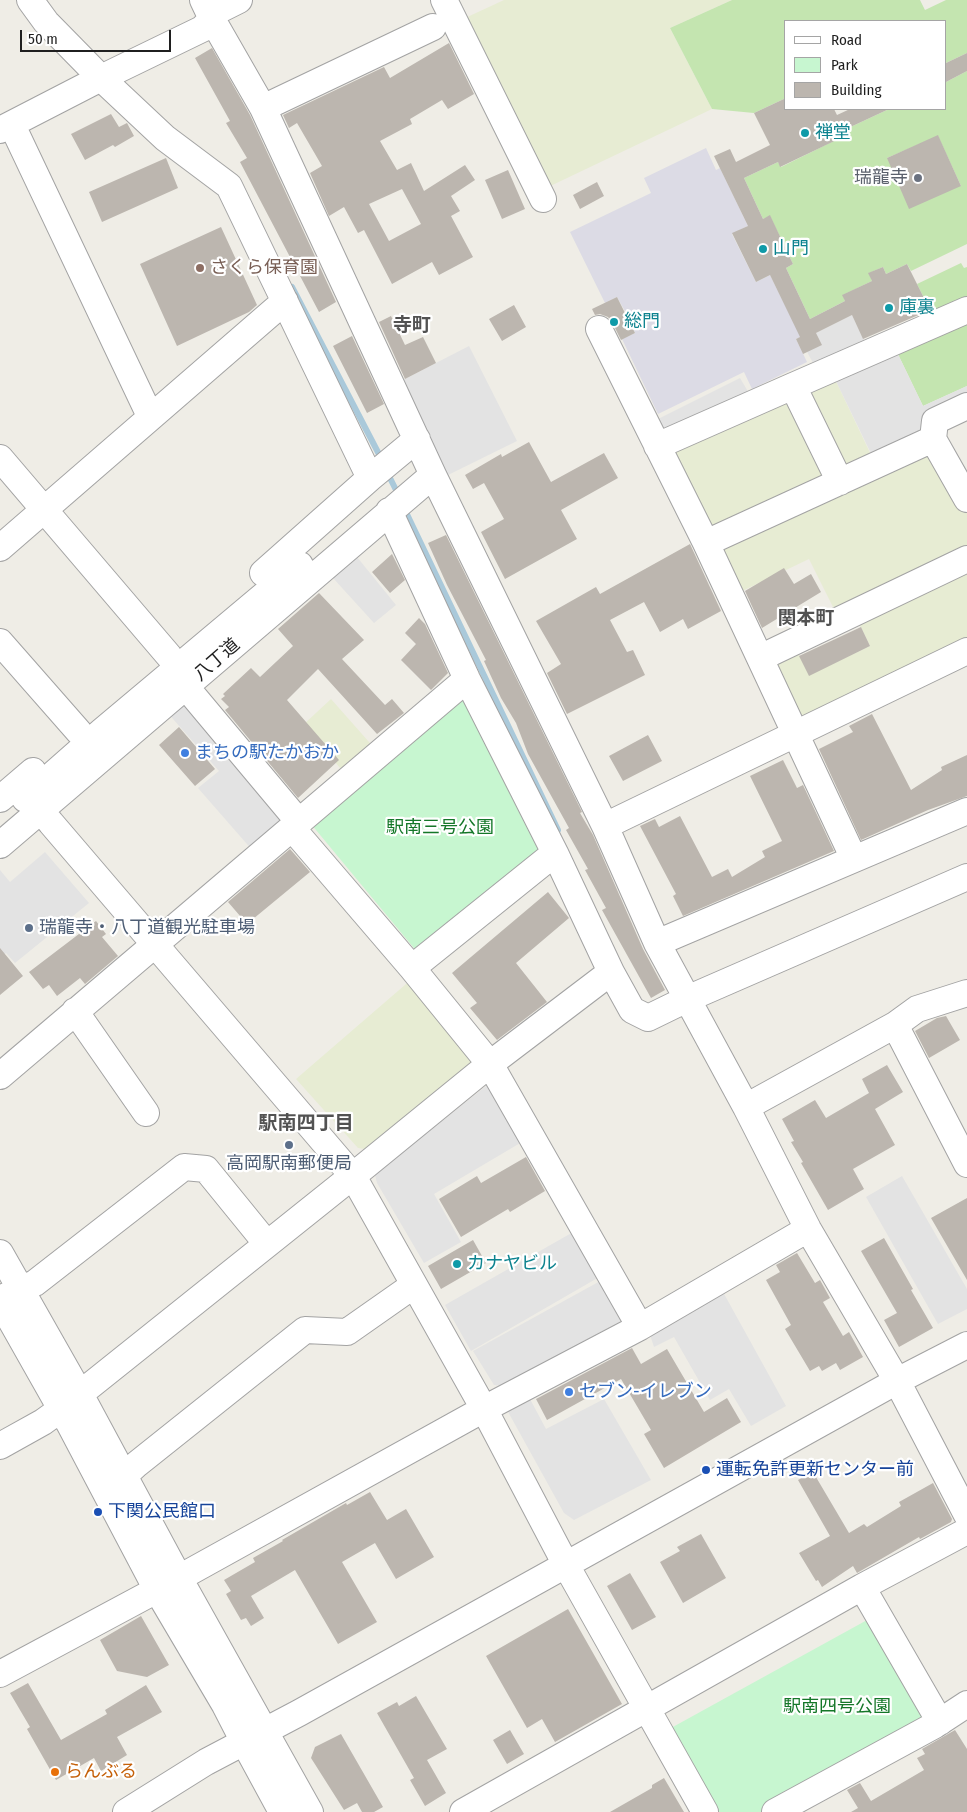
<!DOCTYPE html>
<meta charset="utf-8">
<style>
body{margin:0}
#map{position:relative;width:967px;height:1812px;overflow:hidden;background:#efede6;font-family:"Fira Sans Condensed",sans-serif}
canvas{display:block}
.legend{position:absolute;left:784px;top:20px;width:162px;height:90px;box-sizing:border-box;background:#fff;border:1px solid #a5a5a5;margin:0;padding:6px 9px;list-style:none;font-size:15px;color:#1f1f1f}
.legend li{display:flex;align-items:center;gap:10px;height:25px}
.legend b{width:25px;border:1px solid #a5a5a5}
.scale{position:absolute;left:20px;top:30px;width:151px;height:22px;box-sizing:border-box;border:2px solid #1f1f1f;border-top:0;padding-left:6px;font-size:15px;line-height:18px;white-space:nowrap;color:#1f1f1f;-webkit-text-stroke:4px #fff;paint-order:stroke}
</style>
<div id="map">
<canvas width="967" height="1812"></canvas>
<ul class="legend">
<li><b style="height:6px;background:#fff"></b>Road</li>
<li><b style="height:14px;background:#c7f6d0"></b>Park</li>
<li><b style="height:14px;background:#bcb6af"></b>Building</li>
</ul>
<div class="scale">50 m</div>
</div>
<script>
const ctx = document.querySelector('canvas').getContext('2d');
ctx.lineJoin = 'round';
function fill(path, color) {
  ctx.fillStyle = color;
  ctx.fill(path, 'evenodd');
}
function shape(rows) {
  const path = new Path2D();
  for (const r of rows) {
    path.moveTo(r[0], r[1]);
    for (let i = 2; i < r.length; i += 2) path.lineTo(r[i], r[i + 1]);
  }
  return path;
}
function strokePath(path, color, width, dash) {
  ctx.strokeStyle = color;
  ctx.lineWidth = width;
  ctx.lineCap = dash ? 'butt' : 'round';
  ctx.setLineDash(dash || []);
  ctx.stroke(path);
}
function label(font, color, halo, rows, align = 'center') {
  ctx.font = font + ' "Fira Sans Condensed","Noto Sans JP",sans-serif';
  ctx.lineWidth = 4.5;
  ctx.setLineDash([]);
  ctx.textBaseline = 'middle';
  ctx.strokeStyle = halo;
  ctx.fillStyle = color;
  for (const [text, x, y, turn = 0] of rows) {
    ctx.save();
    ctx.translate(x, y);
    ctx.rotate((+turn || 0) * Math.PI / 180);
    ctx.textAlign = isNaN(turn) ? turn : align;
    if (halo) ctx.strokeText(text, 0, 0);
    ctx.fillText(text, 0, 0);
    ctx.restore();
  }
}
fill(shape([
 [504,0,732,0,670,28,712,109,544,189,463,19],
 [833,375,872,457,848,470,805,388],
 [783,400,793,405,825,471,823,480,711,532,674,452],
 [932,447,967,511,967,547,835,611,809,559,738,593,721,546],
 [967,566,967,641,806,719,792,713,772,668,796,648,809,675,870,646,857,619],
 [331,699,377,751,347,776,303,725],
 [413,978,473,1061,365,1149,358,1148,296,1079]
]), '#e7ecd3');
fill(shape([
 [732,0,920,0,925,10,946,0,967,0,967,53,946,63,946,21,786,21,786,98,754,113,712,109,670,28],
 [967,71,967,244,911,271,907,264,886,274,883,267,869,273,872,281,843,295,845,301,810,319,786,268,793,264,770,216,763,219,744,178,778,162,781,167,846,135,844,130,889,109,946,109,946,82],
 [938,136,961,186,887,158],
 [961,263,964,268,967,267,967,300,932,314,917,284],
 [967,319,967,386,923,406,895,348]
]), '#c4e5b0');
fill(shape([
 [467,693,550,850,418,953,311,824],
 [878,1614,935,1725,775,1812,714,1812,671,1728]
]), '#c7f6d0');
fill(shape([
 [852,315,867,346,816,368,807,352,816,333],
 [469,346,517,441,446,476,399,382],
 [895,348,923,406,967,386,967,420,937,434,879,470,833,375],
 [740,378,750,395,662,435,654,421],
 [357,557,396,605,374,623,333,578],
 [188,695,292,819,253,851,198,788,219,771,166,711],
 [45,852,89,903,15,963,6,953,0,958,0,870,10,882],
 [495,1079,527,1139,434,1194,461,1242,424,1263,377,1183,375,1175,381,1169],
 [902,1176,967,1289,967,1309,938,1324,866,1197],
 [575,1231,601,1276,471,1351,445,1305],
 [602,1280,623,1320,502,1386,494,1385,473,1351],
 [723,1292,786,1406,751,1426,729,1389,710,1400,674,1337,654,1347,650,1335],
 [530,1399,546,1429,604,1399,651,1480,574,1520,564,1513,507,1410]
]), '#e3e3e3');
fill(shape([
 [706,148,716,170,720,168,748,226,732,234,756,282,770,275,801,337,796,339,807,362,752,389,744,372,658,414,622,339,635,333,627,315,617,297,605,303,570,232,651,193,644,178]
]), '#dcdbe5');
strokePath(shape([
 [292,287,382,460],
 [387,472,399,496],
 [404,508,558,830]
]), '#aac9da', 6);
fill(shape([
 [449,43,474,94,448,109,442,100,410,119,412,124,380,141,397,170,411,163,424,191,465,165,475,180,451,196,460,211,451,216,473,257,439,275,432,262,392,284,364,230,358,233,344,207,329,216,310,173,322,166,297,123,289,128,283,115,384,67,390,78],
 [402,189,421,224,389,241,369,204],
 [212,48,250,115,336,302,319,312,240,162,247,158,226,123,230,121,195,58],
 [967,53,967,71,946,82,946,63],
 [786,98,786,109,834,109,837,115,850,109,889,109,844,130,847,135,780,167,778,162,744,178,763,219,770,215,793,264,786,268,810,319,845,301,842,295,872,281,868,273,883,267,886,274,907,264,930,310,863,339,852,315,816,333,822,345,803,354,796,339,800,337,770,275,756,282,732,233,748,226,714,156,730,149,736,162,770,145,754,113],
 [111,114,119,127,127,123,134,136,115,147,113,145,85,160,71,134],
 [938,135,961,186,909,209,887,158],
 [166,158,178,188,102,222,89,192],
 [508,170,525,209,502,219,485,180],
 [597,182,604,196,580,209,573,195],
 [221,227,257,305,249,312,177,346,140,264],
 [617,297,635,333,621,340,612,322,608,317,600,314,595,315,592,309],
 [514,305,526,327,502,341,489,319],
 [391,316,405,345,423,337,436,363,405,379,379,322],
 [352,336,384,404,367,413,333,346],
 [529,442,551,482,604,453,618,478,561,510,577,539,505,579,481,532,504,519,484,483,473,489,465,475,501,454,502,457],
 [446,535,582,812,580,813,593,835,643,949,665,990,651,998,602,910,606,908,585,870,588,869,566,830,569,828,528,754,516,723,501,698,484,661,486,660,447,585,428,543],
 [690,544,721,611,688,629,683,619,660,632,644,602,610,620,627,652,633,650,645,675,567,714,547,673,561,664,536,621,596,587,600,594],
 [392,554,405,580,390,593,372,572],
 [784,568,794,584,811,574,821,592,762,628,745,591],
 [319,593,364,640,342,659,385,705,392,699,404,713,377,734,318,669,287,700,339,760,298,798,225,710,229,707,221,699,225,696,223,694,251,668,260,677,293,646,278,629],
 [419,618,425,624,448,673,431,690,401,660,416,644,405,633],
 [861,627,870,646,809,676,799,656],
 [872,714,911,790,942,770,941,767,967,755,967,796,928,810,861,840,819,749,853,732,849,726],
 [179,727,215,769,195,786,159,745],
 [648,735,662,761,623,781,609,756],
 [783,760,797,788,803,785,834,851,683,916,673,896,676,894,640,826,655,819,659,827,680,816,712,877,728,869,732,877,765,857,762,851,782,841,750,776],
 [290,849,310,872,247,924,228,902],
 [548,892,569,918,516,963,547,1002,497,1040,470,1008,477,1003,452,973],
 [96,921,106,934,102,937,118,956,85,984,80,978,57,996,49,985,43,989,29,972],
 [0,948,23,976,0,995],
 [946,1016,960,1040,929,1058,915,1031,937,1018],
 [887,1065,903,1092,875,1109,895,1145,853,1169,864,1189,828,1210,801,1163,803,1162,791,1142,794,1141,782,1119,815,1100,826,1118,869,1093,862,1079],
 [526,1157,545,1191,510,1212,508,1209,461,1237,439,1199,477,1176,481,1183],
 [967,1198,967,1280,931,1218],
 [884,1238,913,1289,911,1290,933,1328,899,1347,884,1320,897,1313,861,1251],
 [473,1240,486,1263,441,1289,428,1266],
 [797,1253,815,1283,820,1280,830,1298,823,1302,843,1336,849,1332,863,1357,840,1370,836,1363,822,1371,819,1366,810,1371,785,1329,791,1325,766,1280,780,1272,776,1265],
 [632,1348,641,1364,667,1349,704,1412,727,1398,741,1422,664,1468,644,1434,651,1430,621,1379,547,1420,536,1399],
 [813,1472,849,1533,864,1524,867,1527,901,1506,899,1502,933,1483,952,1519,951,1522,920,1539,919,1537,857,1573,853,1566,822,1587,818,1580,816,1581,799,1553,830,1536,798,1480],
 [370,1492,387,1520,406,1509,434,1557,396,1579,375,1543,342,1562,377,1622,338,1644,295,1570,251,1596,264,1618,251,1626,246,1618,241,1620,226,1594,231,1591,224,1580,255,1562,253,1558,283,1541,282,1540,346,1503,347,1505],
 [701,1534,726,1578,683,1603,660,1562,680,1551,677,1547],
 [630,1573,656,1617,632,1630,607,1586],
 [568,1609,622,1704,555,1742,542,1719,527,1728,486,1656],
 [141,1616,169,1665,147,1677,117,1671,100,1640],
 [28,1683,61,1740,107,1714,105,1710,146,1685,162,1712,117,1737,127,1755,101,1771,94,1758,56,1780,27,1729,30,1727,10,1693],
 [416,1696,447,1749,427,1760,446,1793,425,1806,410,1780,414,1778,377,1713,397,1702,399,1706],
 [510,1730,524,1754,507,1764,493,1740],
 [955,1730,967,1749,967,1812,851,1812,858,1808,847,1790,860,1783,871,1801,924,1770,917,1758,925,1754,922,1749],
 [341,1734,383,1807,374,1812,362,1812,357,1803,344,1810,311,1758,315,1747],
 [664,1778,684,1812,610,1812,652,1788,652,1785]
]), '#bcb6af');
const minor = shape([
 [30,0,46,22,101,78,165,138,229,186,370,478],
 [203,0,212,19,263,108,433,475,605,826,657,943,746,1107,808,1229,897,1381,967,1515],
 [444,0,543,199],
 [263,108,433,27],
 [12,125,150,416],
 [0,130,101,78,202,29,212,19,217,11,239,0],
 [599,329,706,543,854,859],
 [793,386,967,310],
 [933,439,967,499],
 [657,446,793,386,840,482],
 [0,458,169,656],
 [389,511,467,679,555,853,611,972,632,1010,648,1018,687,999,967,877],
 [706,543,933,439,935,421,967,406],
 [0,548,285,301],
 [263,573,370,478,417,439],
 [0,642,79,732],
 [760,658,967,559],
 [186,687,299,822],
 [19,783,51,823,353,1176,484,1409,566,1565,705,1812],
 [0,799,33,771],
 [25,799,101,732,300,565],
 [605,826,967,651],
 [292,828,412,968,490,1064,640,1327],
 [0,845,433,475],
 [657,943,967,811],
 [412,968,555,853],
 [75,1011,146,1113],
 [895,1025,967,1164],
 [0,1076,467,679],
 [746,1107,895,1025,917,1009,967,993],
 [0,1253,80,1394,179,1578,310,1812],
 [6,1296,35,1283,184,1167,206,1169,267,1244],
 [0,1301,69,1423,157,1590,225,1705,244,1742,282,1812],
 [0,1446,43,1422,61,1409,365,1166,490,1064,611,972],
 [111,1488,137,1464,305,1330,347,1332,414,1285],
 [862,1587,940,1722],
 [0,1674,179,1578,484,1409,640,1327,808,1229],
 [126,1812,206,1762,299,1713,897,1381,967,1345],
 [463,1812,862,1587,967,1531],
 [775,1812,935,1725,967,1704]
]);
strokePath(minor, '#a3a3a3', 28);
strokePath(minor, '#fff', 26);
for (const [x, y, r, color] of [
 [805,133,5,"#0f9aa8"],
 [918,178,5,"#6b7280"],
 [763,249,5,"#0f9aa8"],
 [200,268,5,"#8d6e63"],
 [889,308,5,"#0f9aa8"],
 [614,322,5,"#0f9aa8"],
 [185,753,5,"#3f7fe0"],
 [29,928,5,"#5c6f8a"],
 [289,1145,5,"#5c6f8a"],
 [457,1264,5,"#0f9aa8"],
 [569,1392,5,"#3f7fe0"],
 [706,1470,5,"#1a4fb4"],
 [98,1512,5,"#1a4fb4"],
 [55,1772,5,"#e8710a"]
]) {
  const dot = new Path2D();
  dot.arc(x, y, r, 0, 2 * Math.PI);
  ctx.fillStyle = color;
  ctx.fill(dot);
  strokePath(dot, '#fff', 2);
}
label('18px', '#0d838f', '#fff', [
 ["禅堂",815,133],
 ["山門",773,249],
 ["庫裏",899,308],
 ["総門",624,322],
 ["カナヤビル",467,1264]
], 'left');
label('18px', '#5b616d', '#fff', [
 ["瑞龍寺",908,178]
], 'right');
label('18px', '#785e54', '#fff', [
 ["さくら保育園",210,268]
], 'left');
label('18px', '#1f1f1f', '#fff', [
 ["八丁道",217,660,-41]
]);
label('18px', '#366cbe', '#fff', [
 ["まちの駅たかおか",195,753],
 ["セブン-イレブン",579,1392]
], 'left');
label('18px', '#147728', '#fff', [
 ["駅南三号公園",440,828],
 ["駅南四号公園",837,1707]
]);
label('18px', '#4e5e75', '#fff', [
 ["瑞龍寺・八丁道観光駐車場",39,928],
 ["高岡駅南郵便局",289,1164,"center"]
], 'left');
label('18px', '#164399', '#fff', [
 ["運転免許更新センター前",716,1470],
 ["下関公民館口",108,1512]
], 'left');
label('18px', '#c56008', '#fff', [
 ["らんぶる",65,1772]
], 'left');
label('bold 19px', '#525252', '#fff', [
 ["寺町",412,326],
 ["関本町",806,619],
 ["駅南四丁目",306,1124]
]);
</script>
